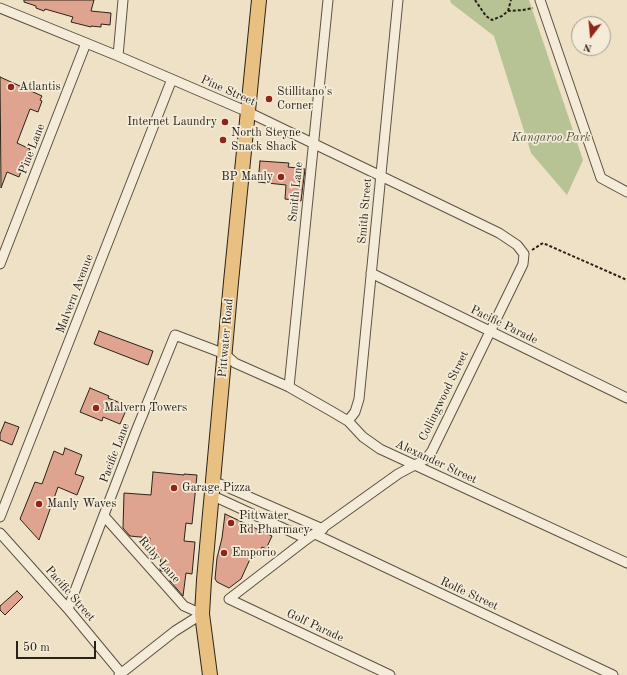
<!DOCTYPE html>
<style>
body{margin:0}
#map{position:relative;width:627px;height:675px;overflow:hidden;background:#eee1c5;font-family:"Old Standard TT",serif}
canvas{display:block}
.north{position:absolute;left:571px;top:16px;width:40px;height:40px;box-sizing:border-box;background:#f4ecd9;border:1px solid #a39b8c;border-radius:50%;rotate:196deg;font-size:11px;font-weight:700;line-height:16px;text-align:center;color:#2a2219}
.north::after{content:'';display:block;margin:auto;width:14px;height:18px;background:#8f2418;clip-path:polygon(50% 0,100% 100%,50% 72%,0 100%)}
.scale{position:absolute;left:16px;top:641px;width:80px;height:18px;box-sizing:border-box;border:2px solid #2a2219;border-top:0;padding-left:5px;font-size:12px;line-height:14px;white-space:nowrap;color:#2a2219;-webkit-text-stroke:3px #f4ecd9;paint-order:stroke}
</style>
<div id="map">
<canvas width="627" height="675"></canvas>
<div class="north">N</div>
<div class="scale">50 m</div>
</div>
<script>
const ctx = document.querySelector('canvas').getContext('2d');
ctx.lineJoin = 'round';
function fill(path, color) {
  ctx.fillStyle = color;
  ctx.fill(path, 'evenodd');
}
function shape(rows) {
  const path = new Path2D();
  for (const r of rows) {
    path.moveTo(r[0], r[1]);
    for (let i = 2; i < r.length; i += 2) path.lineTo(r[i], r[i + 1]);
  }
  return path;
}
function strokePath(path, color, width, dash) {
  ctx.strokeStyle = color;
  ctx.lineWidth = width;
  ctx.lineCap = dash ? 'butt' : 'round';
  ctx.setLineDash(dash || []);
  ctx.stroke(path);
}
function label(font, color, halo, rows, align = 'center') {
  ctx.font = font + ' "Old Standard TT",serif';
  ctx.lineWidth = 3.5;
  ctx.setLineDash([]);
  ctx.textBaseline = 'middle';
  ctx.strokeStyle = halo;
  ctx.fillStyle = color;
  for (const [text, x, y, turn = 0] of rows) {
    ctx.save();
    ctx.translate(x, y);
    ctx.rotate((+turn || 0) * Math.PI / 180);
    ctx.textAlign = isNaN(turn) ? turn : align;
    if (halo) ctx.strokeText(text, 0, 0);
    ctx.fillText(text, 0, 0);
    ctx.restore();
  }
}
fill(shape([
 [450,0,529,0,583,160,567,195,531,153,494,36,451,3]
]), '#b8c395');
const building = shape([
 [24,0,94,0,91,11,111,13,110,25,101,24,101,27,91,26,91,27,71,22,73,17,45,9,44,11,36,8,36,6,24,2,24,0],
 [0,77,42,96,40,100,42,101,38,112,30,109,17,143,30,149,27,156,27,164,22,169,19,177,7,172,1,188,0,77],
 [260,161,289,163,288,167,305,169,301,201,285,199,286,185,258,182,260,161],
 [99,331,153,351,148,365,94,344,99,331],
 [90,388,109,396,108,398,128,406,120,424,103,417,102,421,80,412,90,388],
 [5,422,19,427,12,445,0,440,0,434,5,422],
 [65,448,82,455,75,474,84,477,77,495,58,487,39,540,20,519,35,482,42,484,54,451,63,455,65,448],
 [153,472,184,475,184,474,197,475,192,524,186,523,184,541,195,542,192,574,186,573,183,596,170,581,171,572,161,571,160,570,161,556,148,555,150,538,130,536,123,528,124,493,151,495,153,472],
 [225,514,272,536,266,549,262,547,258,554,256,554,254,558,251,557,241,579,229,588,217,582,215,579,217,558,222,538,225,514],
 [17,591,23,597,5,615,0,610,0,606,17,591]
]);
fill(building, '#dea490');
strokePath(building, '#2a2219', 1);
const street = shape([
 [540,0,601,178,627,192],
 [0,8,118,56,248,112,499,233,517,245,524,254,523,264,432,451,426,459,398,474,307,539,229,599,390,675],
 [118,56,123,0],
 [0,264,86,43],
 [371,273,627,398],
 [289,387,328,0],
 [348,421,355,412,359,399,398,0],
 [213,481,323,529],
 [211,495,307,539],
 [104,516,184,606,202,614],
 [0,517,172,79],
 [0,533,68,609,121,673],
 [315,534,613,675],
 [68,609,136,431,175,335,225,354,235,363,289,387,331,411,348,421,363,437,380,449,627,563],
 [119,675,175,631,202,614]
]);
const primary = shape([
 [210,675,202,614,204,580,231,282,259,0]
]);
strokePath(street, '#5b5244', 11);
strokePath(primary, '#2a2219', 16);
strokePath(shape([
 [475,0,486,16,492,20,502,16,508,11,523,10,533,8],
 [508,11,511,0],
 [532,250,543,243,627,280]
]), '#2a2219', 2, [3, 2]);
strokePath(street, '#f4ecd9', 9);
strokePath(primary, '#e7c082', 14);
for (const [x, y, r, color] of [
 [11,87,4,"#8f2418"],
 [269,99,4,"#8f2418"],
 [225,122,4,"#8f2418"],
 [223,140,4,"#8f2418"],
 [281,177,4,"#8f2418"],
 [96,408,4,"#8f2418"],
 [174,488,4,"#8f2418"],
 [39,504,4,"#8f2418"],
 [231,523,4,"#8f2418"],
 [224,553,4,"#8f2418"]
]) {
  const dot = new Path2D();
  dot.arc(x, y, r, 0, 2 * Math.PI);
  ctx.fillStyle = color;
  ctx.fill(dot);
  strokePath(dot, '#f4ecd9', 1.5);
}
label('12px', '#2a2219', '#f4ecd9', [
 ["Atlantis",19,87],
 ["Stillitano's",277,92],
 ["Corner",277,106],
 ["Internet Laundry",217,122,"right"],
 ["North Steyne",231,133],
 ["Snack Shack",231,147],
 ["BP Manly",273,177,"right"],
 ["Malvern Towers",104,408],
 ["Garage Pizza",182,488],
 ["Manly Waves",47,504],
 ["Pittwater",239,516],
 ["Rd Pharmacy",239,530],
 ["Emporio",232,553]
], 'left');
label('12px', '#2a2219', '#f4ecd9', [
 ["Pine Street",228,91,24],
 ["Pine Lane",32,149,-69],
 ["Smith Lane",296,192,-84],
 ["Smith Street",365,211,-85],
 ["Malvern Avenue",75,294,-69],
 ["Pacific Parade",504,325,26],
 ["Pittwater Road",226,338,-85],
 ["Collingwood Street",444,396,-64],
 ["Pacific Lane",115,453,-69],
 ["Alexander Street",436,462,25],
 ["Ruby Lane",159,560,49],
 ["Pacific Street",70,594,49],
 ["Rolfe Street",469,594,25],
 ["Golf Parade",315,626,25]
]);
label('italic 12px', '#55523e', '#f4ecd9', [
 ["Kangaroo Park",551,138]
]);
</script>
